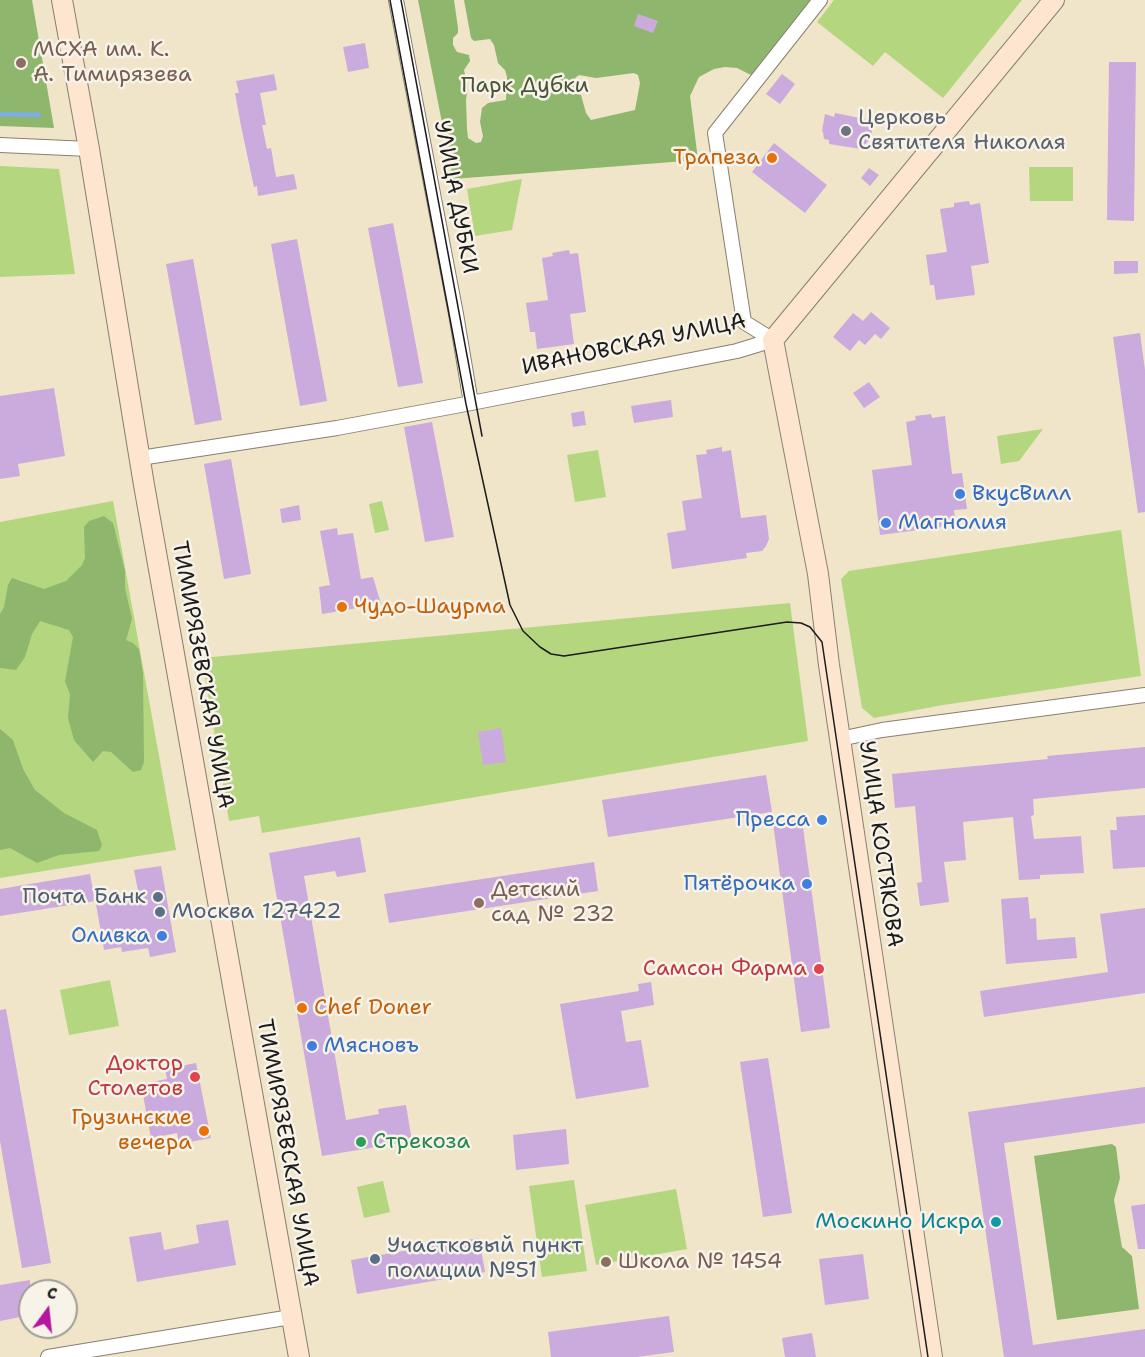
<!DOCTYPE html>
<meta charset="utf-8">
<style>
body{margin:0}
#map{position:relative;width:1145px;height:1357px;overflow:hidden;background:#f0e4c9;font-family:"Shantell Sans",sans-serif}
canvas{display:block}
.north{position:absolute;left:18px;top:1279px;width:60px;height:60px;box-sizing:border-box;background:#f7f3e8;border:2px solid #9f9d96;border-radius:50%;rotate:15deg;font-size:16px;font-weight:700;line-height:24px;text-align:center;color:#1c1c1c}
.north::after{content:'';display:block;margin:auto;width:21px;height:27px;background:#b5179e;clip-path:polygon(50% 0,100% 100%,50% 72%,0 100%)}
</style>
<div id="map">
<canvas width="1145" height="1357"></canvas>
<div class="north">С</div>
</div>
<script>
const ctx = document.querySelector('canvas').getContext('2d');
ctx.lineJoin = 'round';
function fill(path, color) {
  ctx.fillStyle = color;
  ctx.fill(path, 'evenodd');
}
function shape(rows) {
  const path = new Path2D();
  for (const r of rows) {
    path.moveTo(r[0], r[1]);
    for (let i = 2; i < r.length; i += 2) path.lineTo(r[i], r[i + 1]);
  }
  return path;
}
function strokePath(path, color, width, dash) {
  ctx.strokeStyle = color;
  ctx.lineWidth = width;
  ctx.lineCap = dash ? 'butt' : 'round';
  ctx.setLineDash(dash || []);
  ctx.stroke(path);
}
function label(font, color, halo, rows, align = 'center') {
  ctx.font = font + ' "Shantell Sans",sans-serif';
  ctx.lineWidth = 5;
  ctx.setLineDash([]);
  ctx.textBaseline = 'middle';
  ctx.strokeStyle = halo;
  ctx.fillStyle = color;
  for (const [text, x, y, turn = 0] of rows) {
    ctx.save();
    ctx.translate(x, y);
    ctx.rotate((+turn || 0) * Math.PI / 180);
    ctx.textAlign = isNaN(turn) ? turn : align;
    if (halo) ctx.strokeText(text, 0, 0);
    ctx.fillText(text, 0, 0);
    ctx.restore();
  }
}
fill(shape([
 [834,0,1022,0,943,98,885,52,873,66,817,22],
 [0,166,59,169,75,274,0,277],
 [1029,167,1073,167,1073,201,1030,201],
 [522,179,512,230,475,236,467,189],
 [1043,429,1019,461,1001,464,997,436],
 [598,450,606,497,575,502,567,455],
 [113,501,176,850,0,878,0,522],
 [382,501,389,530,375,533,369,504],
 [1121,530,1141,676,943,705,874,718,862,708,841,579,849,571],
 [790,603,808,741,262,833,259,816,229,821,202,658],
 [110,980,119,1026,69,1035,60,990],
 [574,1180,587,1271,542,1277,529,1186],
 [383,1181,390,1212,364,1218,357,1187],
 [676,1189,687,1249,596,1265,585,1205]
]), '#b3d67e');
fill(shape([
 [0,0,32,0,54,128,0,126],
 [418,0,454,0,458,28,458,33,453,38,453,45,457,52,469,55,470,61,464,70,468,87,466,100,467,129,468,138,476,143,481,142,483,136,480,122,482,108,488,103,506,100,507,77,505,70,498,63,494,45,490,39,474,41,471,38,464,0,811,0,753,76,737,68,725,67,714,69,699,77,690,96,698,160,453,179],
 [634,73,638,75,640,83,635,110,591,120,586,113,581,95,575,91,575,78,579,75,596,78],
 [104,516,113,523,125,571,125,588,132,619,126,640,133,643,139,649,143,673,144,762,141,770,133,772,111,752,103,751,93,762,74,740,68,718,70,695,65,681,73,637,69,630,40,621,32,634,25,657,16,670,0,668,0,614,4,607,8,585,12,578,44,589,66,581,82,565,85,558,84,527,89,521],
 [0,729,13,740,23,769,35,790,64,813,97,830,102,845,99,851,59,855,37,863,10,848,0,850],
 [1112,1144,1116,1147,1120,1178,1114,1200,1122,1247,1132,1256,1139,1309,1057,1320,1034,1156]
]), '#8eb76d');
strokePath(shape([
 [0,114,39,115]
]), '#7caee8', 4.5);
fill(shape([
 [638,14,658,21,653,33,634,26],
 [365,43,369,68,348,72,343,47],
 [1109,62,1136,62,1134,221,1107,220],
 [274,74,277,90,260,93,266,125,262,125,267,149,271,148,276,177,294,174,297,189,258,196,257,186,254,187,241,126,235,93,239,93,236,81],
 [782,74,795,84,780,104,766,94],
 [835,113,865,119,872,130,871,138,861,149,829,144,829,140,824,139,823,132,822,131,825,114,834,117],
 [774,143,827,185,805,213,752,172],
 [869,168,879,175,870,186,861,178],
 [969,201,970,205,980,203,989,263,971,266,975,295,936,300,934,285,930,285,926,255,947,252,940,209,954,207,954,203],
 [393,223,423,383,398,387,368,228],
 [297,239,327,401,300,406,271,244],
 [569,250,570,254,578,253,586,312,570,314,574,344,537,349,535,332,530,332,526,303,548,300,542,258,553,256,552,253],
 [193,259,222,420,195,425,166,264],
 [1114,261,1138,261,1138,273,1114,274],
 [871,312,890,328,881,339,875,334,865,345,859,340,850,351,833,337,853,313,863,321],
 [1140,333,1145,370,1145,512,1138,513,1113,337],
 [869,382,880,397,864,408,853,393],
 [54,388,65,456,18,464,20,476,0,479,0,396],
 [671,400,673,417,634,423,631,406],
 [584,411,586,425,573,427,571,413],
 [931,414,932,418,945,416,952,474,962,473,967,509,954,510,956,525,880,535,872,470,912,465,906,422,916,420,915,416],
 [432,422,454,537,425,542,404,427],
 [722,447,722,452,731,450,741,518,766,515,769,539,766,546,762,551,746,553,747,558,672,569,667,533,686,530,682,501,702,498,696,455,707,454,706,450],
 [231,459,251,574,224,579,204,464],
 [299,505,301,520,282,523,280,509],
 [337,528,338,535,353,533,361,579,373,577,381,604,322,614,319,587,330,585,320,531],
 [501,728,506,762,483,765,478,732],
 [1145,747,1145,788,1033,799,1034,815,1031,816,1034,839,1081,836,1084,873,1040,875,1040,879,1019,880,1013,817,963,822,966,860,944,862,949,902,920,906,917,883,922,882,915,806,895,808,892,774,1048,759,1047,756],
 [766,775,772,812,608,837,602,800],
 [1145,815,1145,867,1113,869,1110,830,1117,830,1116,817],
 [802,820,830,1028,801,1032,773,823],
 [360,837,366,872,337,877,335,871,304,876,346,1120,379,1114,378,1109,406,1105,412,1141,322,1156,269,853],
 [594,862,598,891,389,923,384,894],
 [161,866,176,952,150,957,148,948,122,952,121,947,104,950,96,904,139,896,134,870],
 [90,874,95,901,0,916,0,889],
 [1028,897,1030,919,1036,918,1037,940,1075,937,1077,958,1006,964,1001,899],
 [1145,908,1145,993,984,1017,980,991,1108,972,1100,914],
 [651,982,654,1005,621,1011,626,1042,641,1040,649,1087,576,1099,560,1004,639,991,638,984],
 [6,1009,51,1263,22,1268,0,1141,0,1010],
 [768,1058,792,1213,763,1217,740,1062],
 [196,1063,211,1138,179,1144,177,1133,151,1138,141,1084,167,1079,165,1069],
 [1145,1087,1145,1123,1004,1143,1033,1345,1145,1329,1145,1357,1004,1357,968,1112],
 [566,1129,569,1164,516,1170,513,1135],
 [1145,1204,1145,1249,1138,1249,1131,1206],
 [228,1220,236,1265,137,1282,129,1237,161,1232,164,1250,199,1243,196,1225],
 [479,1238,485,1272,357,1294,351,1260],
 [863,1254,869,1299,825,1305,819,1259],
 [30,1280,30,1315,0,1321,0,1285],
 [669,1316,674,1352,637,1357,551,1357,548,1332],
 [812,1333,816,1357,785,1357,782,1338]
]), '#cbabdd');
const street = shape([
 [396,0,456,314,471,403],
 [0,145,89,149],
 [773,340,744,322,715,133,820,0],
 [140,458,337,428,466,404,737,351,773,340],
 [840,739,882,730,1145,695],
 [48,1357,291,1317]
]);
const secondary = shape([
 [62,0,89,149,144,485,299,1357],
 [932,1357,829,665,818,574,773,340,1054,0]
]);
strokePath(street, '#868072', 16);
strokePath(secondary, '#868072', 22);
strokePath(street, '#fff', 14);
strokePath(secondary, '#fde5d0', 20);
strokePath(shape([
 [390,0,466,404,510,605,523,631,540,647,551,654,564,656,787,622,801,623,810,627,822,642,928,1357],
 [401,0,482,436]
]), '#1c1c1c', 1.5);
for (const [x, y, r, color] of [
 [21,63,6,"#8d6e63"],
 [846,131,6,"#6b7280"],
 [772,158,6,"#e8710a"],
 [960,494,6,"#3f7fe0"],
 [886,523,6,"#3f7fe0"],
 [342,607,6,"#e8710a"],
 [822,820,6,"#3f7fe0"],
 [807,884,6,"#3f7fe0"],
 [158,897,6,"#5c6f8a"],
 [479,903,6,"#8d6e63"],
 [160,912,6,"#5c6f8a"],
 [162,936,6,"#3f7fe0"],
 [819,969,6,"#e0444e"],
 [302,1008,6,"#e8710a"],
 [312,1046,6,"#3f7fe0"],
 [195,1077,6,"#e0444e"],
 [204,1131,6,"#e8710a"],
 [361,1142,6,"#2e9e5b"],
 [996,1222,6,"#0f9aa8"],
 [375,1259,6,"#5c6f8a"],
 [606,1262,6,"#8d6e63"]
]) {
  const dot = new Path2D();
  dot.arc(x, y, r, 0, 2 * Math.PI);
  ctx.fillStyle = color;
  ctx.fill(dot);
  strokePath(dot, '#f7f3e8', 2);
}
label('22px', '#785e54', '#f7f3e8', [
 ["МСХА им. К.",33,50],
 ["А. Тимирязева",33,75],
 ["Детский",491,890],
 ["сад № 232",491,915],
 ["Школа № 1454",618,1262]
], 'left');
label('22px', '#495439', '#f7f3e8', [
 ["Парк Дубки",525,86]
]);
label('22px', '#5b616d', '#f7f3e8', [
 ["Церковь",858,118],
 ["Святителя Николая",858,143]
], 'left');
label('22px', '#c56008', '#f7f3e8', [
 ["Трапеза",760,158],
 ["Чудо-Шаурма",354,607,"left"],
 ["Chef Doner",314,1008,"left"],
 ["Грузинские",192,1118],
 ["вечера",192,1143]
], 'right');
label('22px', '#1c1c1c', '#f7f3e8', [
 ["УЛИЦА ДУБКИ",455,197,79],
 ["ИВАНОВСКАЯ УЛИЦА",634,345,-12],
 ["ТИМИРЯЗЕВСКАЯ УЛИЦА",202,675,80],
 ["УЛИЦА КОСТЯКОВА",880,844,82],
 ["ТИМИРЯЗЕВСКАЯ УЛИЦА",287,1153,80]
]);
label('22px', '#366cbe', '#f7f3e8', [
 ["ВкусВилл",972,494],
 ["Магнолия",898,523],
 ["Пресса",810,820,"right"],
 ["Пятёрочка",795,884,"right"],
 ["Оливка",150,936,"right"],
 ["Мясновъ",324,1046]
], 'left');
label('22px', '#4e5e75', '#f7f3e8', [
 ["Почта Банк",146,897,"right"],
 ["Москва 127422",172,912],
 ["Участковый пункт",387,1246],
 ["полиции №51",387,1271]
], 'left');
label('22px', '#be3a42', '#f7f3e8', [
 ["Самсон Фарма",807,969],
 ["Доктор",183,1064],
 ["Столетов",183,1089]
], 'right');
label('22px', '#27864d', '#f7f3e8', [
 ["Стрекоза",373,1142]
], 'left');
label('22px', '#0d838f', '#f7f3e8', [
 ["Москино Искра",984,1222]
], 'right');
</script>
